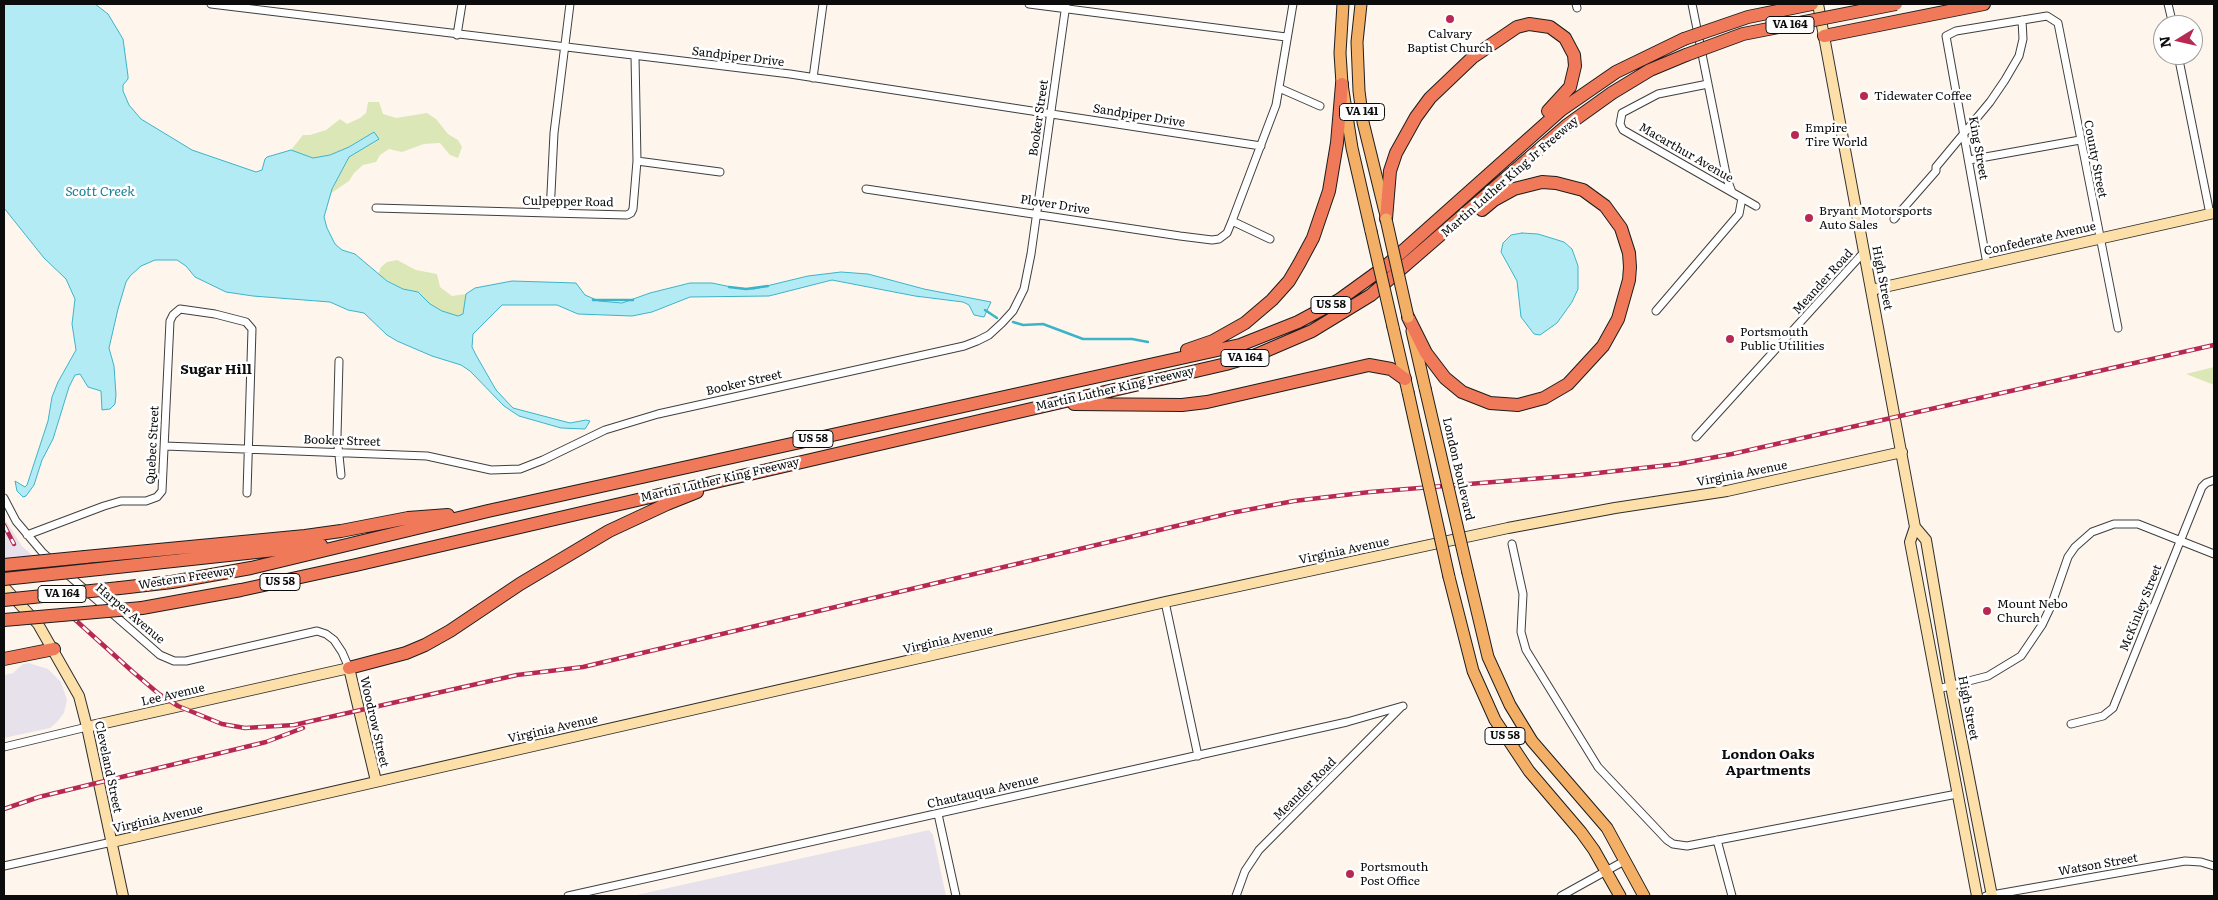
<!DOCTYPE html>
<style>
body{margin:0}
#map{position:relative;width:2218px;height:900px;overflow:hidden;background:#fef6ec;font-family:Literata,serif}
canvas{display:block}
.frame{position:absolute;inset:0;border:5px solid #0c0c0c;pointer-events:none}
.north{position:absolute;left:2153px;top:15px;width:50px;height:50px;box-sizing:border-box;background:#fff;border:1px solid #9e9e9e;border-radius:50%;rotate:261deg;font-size:14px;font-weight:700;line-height:20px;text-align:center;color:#0c0c0c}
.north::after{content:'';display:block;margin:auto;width:18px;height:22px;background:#b72953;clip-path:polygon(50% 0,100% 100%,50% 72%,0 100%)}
</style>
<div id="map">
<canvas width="2218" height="900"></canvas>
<div class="frame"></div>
<div class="north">N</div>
</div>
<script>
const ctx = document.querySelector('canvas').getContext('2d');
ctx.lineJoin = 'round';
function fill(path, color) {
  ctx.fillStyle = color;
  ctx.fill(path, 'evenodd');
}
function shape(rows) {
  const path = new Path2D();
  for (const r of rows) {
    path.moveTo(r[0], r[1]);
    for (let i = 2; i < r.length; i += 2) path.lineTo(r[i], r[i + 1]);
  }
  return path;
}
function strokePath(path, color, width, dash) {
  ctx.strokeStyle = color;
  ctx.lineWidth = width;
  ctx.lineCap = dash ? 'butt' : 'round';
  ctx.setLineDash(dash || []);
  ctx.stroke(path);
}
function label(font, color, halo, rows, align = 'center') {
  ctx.font = font + ' Literata,serif';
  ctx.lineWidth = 5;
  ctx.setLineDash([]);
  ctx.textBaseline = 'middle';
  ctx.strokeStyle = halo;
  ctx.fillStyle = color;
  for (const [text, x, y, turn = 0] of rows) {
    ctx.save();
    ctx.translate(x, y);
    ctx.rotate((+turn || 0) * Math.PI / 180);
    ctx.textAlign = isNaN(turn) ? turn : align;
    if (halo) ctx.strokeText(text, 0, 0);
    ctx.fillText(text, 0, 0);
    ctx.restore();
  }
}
fill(shape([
 [4,518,22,546,43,565,4,566],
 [29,663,48,669,61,682,67,700,64,713,56,723,50,728,4,738,4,675,13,673,23,664],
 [929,830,933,835,946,896,632,896]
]), '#e7e1eb');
fill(shape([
 [368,102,379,102,383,114,396,118,427,113,436,119,448,134,458,140,462,147,458,158,450,155,440,143,424,144,402,152,389,149,380,155,376,162,363,165,354,173,349,181,330,194,349,157,378,139,374,132,349,147,331,155,313,158,291,150,303,135,310,135,326,130,340,119,347,124,360,118,366,113],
 [397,260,416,270,437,274,440,287,452,296,466,294,463,314,458,316,442,311,430,304,418,292,403,289,378,275,381,267,387,262],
 [2214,367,2214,385,2186,374]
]), '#dce7b7');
const water = shape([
 [4,4,95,4,108,14,123,39,128,76,128,79,123,85,123,91,129,105,141,119,192,150,256,172,262,170,265,159,267,157,291,150,313,158,330,155,349,147,374,132,379,139,349,157,332,189,324,217,327,228,335,244,342,250,355,254,387,281,403,289,418,292,430,304,442,311,458,316,463,314,466,294,475,288,512,281,576,283,585,295,599,301,622,303,650,293,690,283,712,283,736,288,754,289,808,276,841,272,868,274,924,289,991,302,984,317,974,315,969,305,963,302,915,296,832,280,769,296,690,297,652,312,632,316,578,314,557,305,502,305,473,334,472,347,476,355,496,390,513,408,570,423,586,420,590,421,585,429,561,428,519,416,504,406,470,371,461,365,432,356,397,341,387,335,364,313,348,310,330,302,253,296,226,292,195,277,186,266,177,260,155,260,141,266,130,276,126,282,118,309,109,348,114,366,116,395,115,404,110,409,102,410,101,391,88,387,80,374,75,375,69,387,53,439,42,460,34,485,26,496,23,497,17,491,15,481,25,487,27,485,48,421,52,397,58,382,76,350,72,324,75,299,66,279,44,258,4,208,4,4],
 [1522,233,1538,234,1564,242,1572,249,1578,266,1578,289,1572,302,1557,323,1540,335,1534,334,1521,317,1517,281,1501,252,1503,243,1511,235,1522,233]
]);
fill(water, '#b3ebf4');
strokePath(water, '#3cb3c8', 1);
strokePath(shape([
 [729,287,746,289,768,286],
 [593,300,633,300],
 [985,310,997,318],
 [1013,322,1023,325,1043,324,1083,339,1132,339,1148,342]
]), '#3cb3c8', 2.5);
const street = shape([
 [211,4,790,74,1261,146],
 [1029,4,1286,37],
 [1576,4,1577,8],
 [1692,4,1727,179,1732,192],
 [2168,4,2173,25],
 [457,35,462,4],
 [2178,55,2210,214],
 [813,78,823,4],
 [1708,84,1658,94,1622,113,1620,124,1623,130,1756,206],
 [1279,88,1320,106],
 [1969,160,2080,140],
 [637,161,720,172],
 [866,189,1180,236,1212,240,1219,239,1227,233,1232,221,1276,105,1293,4],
 [376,208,550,213,627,215,631,213,633,209,637,161,635,56],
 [550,213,554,133,570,4],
 [1894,219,1936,171,1936,167,1990,102,2005,80,2019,56,2023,39,2022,20],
 [1232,221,1270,239],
 [1987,264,1946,36,1956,31,2047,16,2058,23,2118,328],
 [1656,311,1739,214,1742,198],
 [339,361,337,436,341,475],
 [1696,437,1864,252],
 [165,446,427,456,491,470,520,469,543,460,605,430,658,414,964,346,977,341,989,335,1002,323,1013,311,1024,289,1031,254,1066,4],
 [4,498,16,521,43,553,160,655,174,661,186,661,317,631,326,634,334,640,342,652,349,668],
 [27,535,104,506,121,501,146,501,157,497,162,491,170,321,173,315,180,309,215,314,246,322,252,329,247,493],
 [1512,544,1523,594,1521,632,1526,650,1598,767,1667,840,1673,844,1687,846,1957,794],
 [1165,602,1198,756],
 [1938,689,1988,676,2021,656,2042,625,2051,606,2068,557,2075,547,2092,532,2114,524,2138,524,2214,554],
 [2071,724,2103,716,2113,708,2202,487,2206,483,2214,480],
 [4,747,87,727],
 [938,814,956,896],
 [1717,840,1732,896],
 [4,866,112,842],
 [568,896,1347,722,1403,706],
 [1236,896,1245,871,1259,850,1401,707],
 [1561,896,1626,860],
 [1986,896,2185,861,2201,862,2214,866]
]);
const secondary = shape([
 [1818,4,1915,527,1926,540,1951,686,1992,896],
 [1871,290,2214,213],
 [1915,527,1910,542,1977,896],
 [4,587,38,624,79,696,87,727,123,896],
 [87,727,349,668,376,781],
 [112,842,1165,602,1508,528,1615,508,1727,491,1902,452]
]);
const primary = shape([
 [1343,4,1340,53,1342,84,1352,148,1371,231],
 [1361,4,1357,42,1359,91,1363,122,1385,212],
 [1393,327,1408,392],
 [1412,331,1425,388],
 [1468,573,1488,657,1510,705,1532,741,1607,828,1644,896],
 [1449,577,1473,671,1495,720,1529,771,1581,832,1594,850,1620,896]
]);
const highway = shape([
 [1824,36,1984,4],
 [1386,219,1390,171,1396,153,1416,117,1430,98,1473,57,1517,27,1529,24,1550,27,1565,38,1574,55,1575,66,1570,87,1548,111],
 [1408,317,1426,353,1445,378,1462,392,1490,403,1518,405,1544,398,1568,384,1603,346,1618,319,1629,280,1630,267,1629,253,1621,228,1605,206,1583,190,1556,183,1542,182,1514,189,1494,200,1482,210],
 [1187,350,1213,341,1245,323,1272,300,1289,281,1299,264,1313,238,1329,191,1337,143,1342,84],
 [1074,404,1182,405,1207,402,1369,365,1391,369,1405,379],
 [85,557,305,536,341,531,408,518,448,515],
 [99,569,321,545],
 [120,588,172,582,251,568,488,511,1240,345,1298,322,1339,300,1386,266,1561,110,1616,72,1684,39],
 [142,608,241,590,356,565,1226,364,1256,355,1312,331,1371,295,1566,126,1612,93,1650,70,1686,55],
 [4,659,54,649],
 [349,668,406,653,425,645,450,631,520,584,609,531,667,504,697,492]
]);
strokePath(street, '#3f3f3f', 9);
strokePath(secondary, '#2e2e2e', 12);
strokePath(primary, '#1d1d1d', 13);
strokePath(highway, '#1d1d1d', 14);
strokePath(street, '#fff', 7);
strokePath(secondary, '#fcdfa9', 10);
strokePath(primary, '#f4af67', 11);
strokePath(highway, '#ef7959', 12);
const rail = shape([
 [4,525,14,544],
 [71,616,133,672,159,694,178,706,222,724,245,728,294,725,517,675,583,667,1231,513,1294,501,1370,492,1580,475,1678,464,1732,454,2214,345],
 [4,809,39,797,266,742,303,728]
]);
strokePath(rail, '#b72953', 4.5);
strokePath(rail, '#fff', 2.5, [8]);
const primaryBridge = shape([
 [1386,219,1408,317],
 [1371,231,1393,327],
 [1425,388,1468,573],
 [1408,392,1449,577]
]);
const highwayBridge = shape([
 [1684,39,1748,17,1812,4],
 [1686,55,1743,34,1896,4],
 [4,565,85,557],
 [4,579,99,569],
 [4,600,120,588],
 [4,620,142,608]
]);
strokePath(primaryBridge, '#1d1d1d', 13, []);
strokePath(highwayBridge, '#1d1d1d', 14, []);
strokePath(primaryBridge, '#f4af67', 11);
strokePath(highwayBridge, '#ef7959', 12);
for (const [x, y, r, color] of [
 [1450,19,5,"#b72953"],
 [1864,96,5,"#b72953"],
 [1795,135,5,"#b72953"],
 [1809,218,5,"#b72953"],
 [1730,339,5,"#b72953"],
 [1987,611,5,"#b72953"],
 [1350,874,5,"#b72953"]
]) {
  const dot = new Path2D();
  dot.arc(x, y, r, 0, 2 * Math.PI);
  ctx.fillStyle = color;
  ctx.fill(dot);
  strokePath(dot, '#fff', 2);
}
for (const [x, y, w] of [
 [1790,25,48],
 [1362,112,45],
 [1331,305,40],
 [1245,358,48],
 [813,439,40],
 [280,582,40],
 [62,594,48],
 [1505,736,40]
]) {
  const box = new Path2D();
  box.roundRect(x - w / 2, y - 8.5, w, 17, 4);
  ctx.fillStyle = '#fff';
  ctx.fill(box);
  strokePath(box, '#0c0c0c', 1);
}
label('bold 11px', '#0c0c0c', null, [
 ["VA 164",1790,25],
 ["VA 141",1362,112],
 ["US 58",1331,305],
 ["VA 164",1245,358],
 ["US 58",813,439],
 ["US 58",280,582],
 ["VA 164",62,594],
 ["US 58",1505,736]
]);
label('12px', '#0c0c0c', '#fff', [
 ["Calvary",1450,34,"center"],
 ["Baptist Church",1450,48,"center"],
 ["Tidewater Coffee",1874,96],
 ["Empire",1805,128],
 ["Tire World",1805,142],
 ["Bryant Motorsports",1819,211],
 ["Auto Sales",1819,225],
 ["Portsmouth",1740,332],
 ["Public Utilities",1740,346],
 ["Mount Nebo",1997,604],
 ["Church",1997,618],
 ["Portsmouth",1360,867],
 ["Post Office",1360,881]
], 'left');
label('12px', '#0c0c0c', '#fff', [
 ["Sandpiper Drive",738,57,7],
 ["Sandpiper Drive",1139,116,9],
 ["Booker Street",1039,118,-82],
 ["King Street",1978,148,80],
 ["Macarthur Avenue",1686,153,30],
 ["County Street",2095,159,79],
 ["Martin Luther King Jr Freeway",1510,177,-41],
 ["Culpepper Road",568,202,1],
 ["Plover Drive",1055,205,9],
 ["Confederate Avenue",2040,239,-13],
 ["High Street",1882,278,79],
 ["Meander Road",1823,282,-48],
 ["Booker Street",744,383,-13],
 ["Martin Luther King Freeway",1115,389,-13],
 ["Booker Street",342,441,2],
 ["Quebec Street",153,445,-87],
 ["London Boulevard",1458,469,77],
 ["Virginia Avenue",1742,474,-11],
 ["Martin Luther King Freeway",720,480,-13],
 ["Virginia Avenue",1344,551,-12],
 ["Western Freeway",187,578,-9],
 ["McKinley Street",2141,608,-68],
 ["Harper Avenue",130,614,40],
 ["Virginia Avenue",948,640,-13],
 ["Lee Avenue",173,695,-13],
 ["High Street",1968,708,79],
 ["Woodrow Street",374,722,77],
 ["Virginia Avenue",553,729,-13],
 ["Cleveland Street",108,767,78],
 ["Meander Road",1305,789,-45],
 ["Chautauqua Avenue",983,792,-13],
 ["Virginia Avenue",158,819,-13],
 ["Watson Street",2098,865,-10]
]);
label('italic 14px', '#1a8199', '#fff', [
 ["Scott Creek",100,192]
]);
label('bold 14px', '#0c0c0c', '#fff', [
 ["Sugar Hill",216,370],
 ["London Oaks",1768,755],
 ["Apartments",1768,771]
]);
</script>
